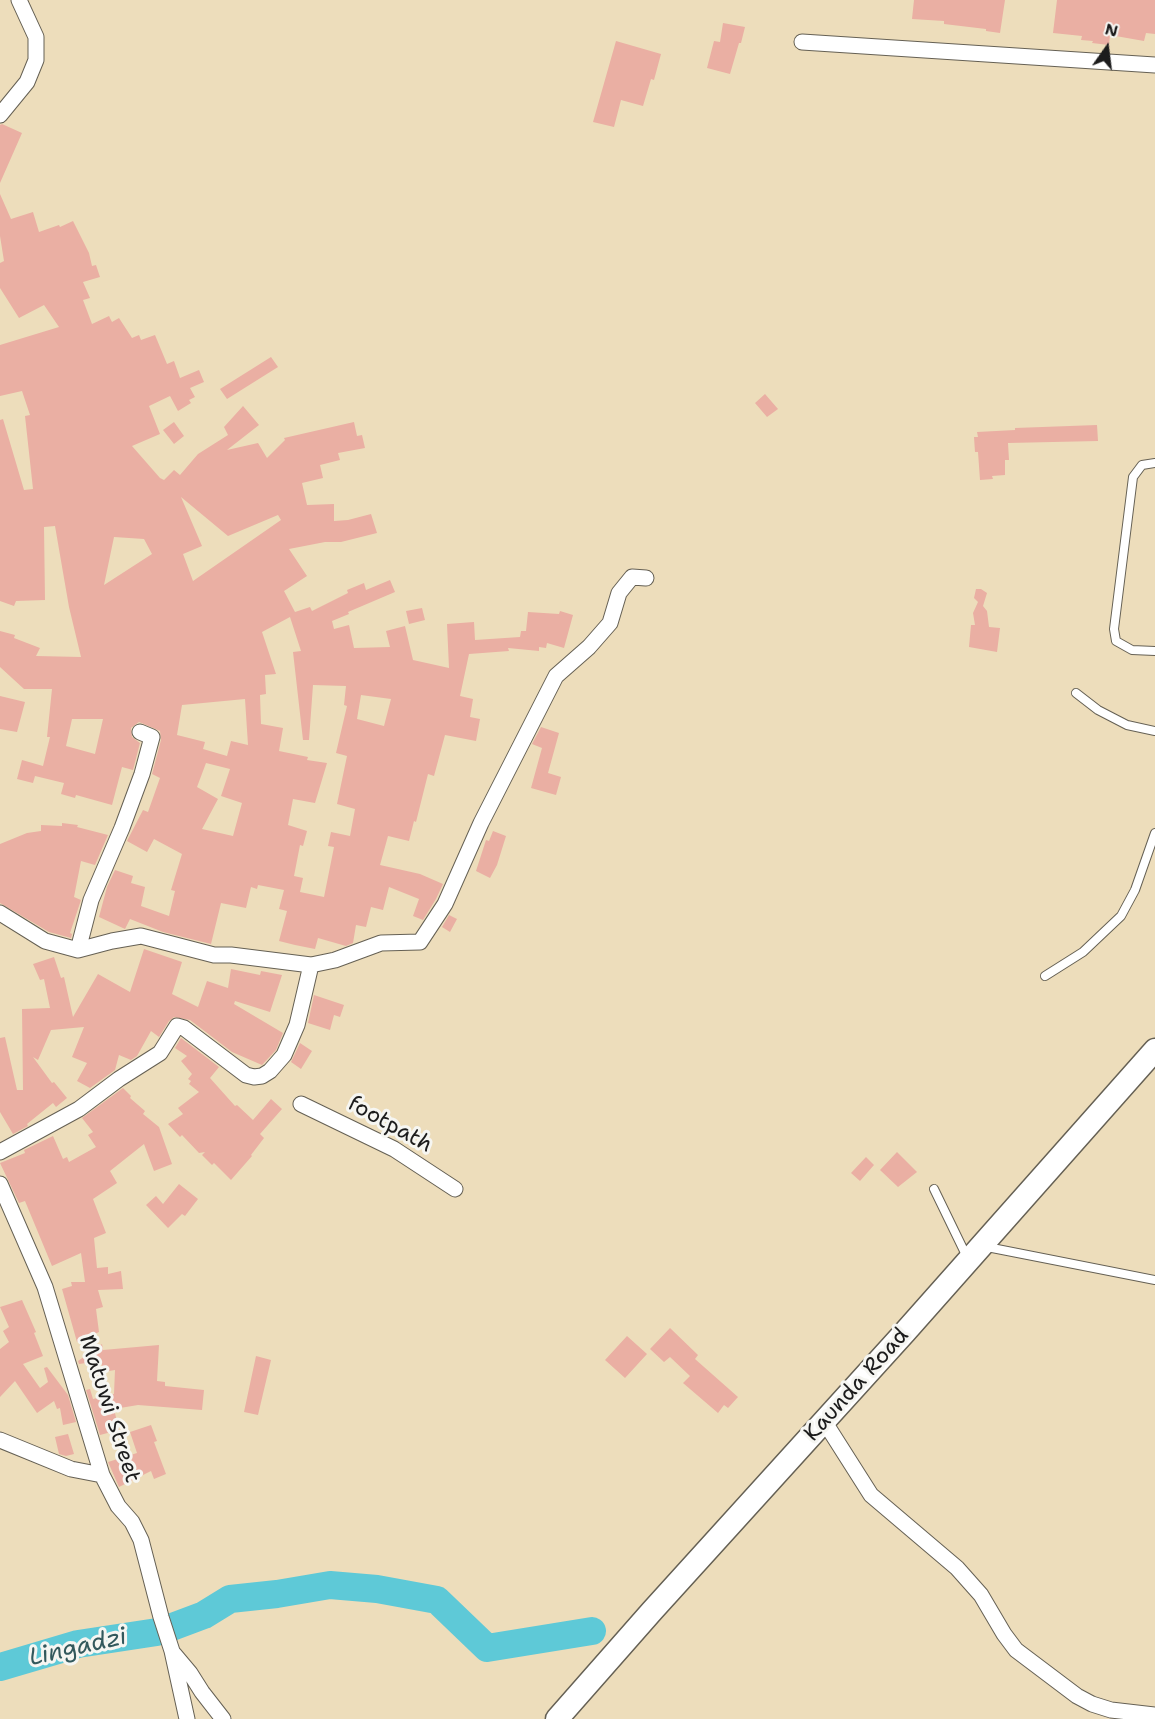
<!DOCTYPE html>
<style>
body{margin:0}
#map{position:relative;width:1155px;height:1719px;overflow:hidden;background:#edddbb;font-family:"Shantell Sans",sans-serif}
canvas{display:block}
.north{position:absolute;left:1077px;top:18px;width:60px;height:60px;-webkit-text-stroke:4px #f6f6f2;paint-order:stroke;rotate:14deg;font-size:16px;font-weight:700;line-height:24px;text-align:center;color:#1c1c1c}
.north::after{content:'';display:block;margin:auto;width:21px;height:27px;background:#1c1c1c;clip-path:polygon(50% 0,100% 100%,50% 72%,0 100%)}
</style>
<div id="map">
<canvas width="1155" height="1719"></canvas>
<div class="north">N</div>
</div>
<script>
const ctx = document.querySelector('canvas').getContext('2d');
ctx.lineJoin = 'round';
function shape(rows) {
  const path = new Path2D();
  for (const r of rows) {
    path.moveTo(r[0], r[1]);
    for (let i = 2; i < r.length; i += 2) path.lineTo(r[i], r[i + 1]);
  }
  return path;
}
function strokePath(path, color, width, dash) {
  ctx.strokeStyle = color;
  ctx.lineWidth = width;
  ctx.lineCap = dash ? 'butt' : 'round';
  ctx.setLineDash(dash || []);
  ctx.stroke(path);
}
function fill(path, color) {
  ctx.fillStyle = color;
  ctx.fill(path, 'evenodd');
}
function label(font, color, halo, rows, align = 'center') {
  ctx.font = font + ' "Shantell Sans",sans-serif';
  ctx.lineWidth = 6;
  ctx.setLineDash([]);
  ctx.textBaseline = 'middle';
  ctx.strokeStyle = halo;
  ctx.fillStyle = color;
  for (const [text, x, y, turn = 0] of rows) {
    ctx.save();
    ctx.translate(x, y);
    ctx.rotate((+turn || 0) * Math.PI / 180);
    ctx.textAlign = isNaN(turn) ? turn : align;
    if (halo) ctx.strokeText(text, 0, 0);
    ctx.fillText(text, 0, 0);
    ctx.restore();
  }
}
strokePath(shape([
 [172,1627,204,1615,230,1599,277,1594,330,1585,377,1589,437,1600,487,1648,592,1631],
 [0,1667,78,1644,157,1632]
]), '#5ec9d7', 28);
fill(shape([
 [914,0,1005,0,1000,33,986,31,986,29,944,24,944,21,912,19],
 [1057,0,1155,0,1155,34,1146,33,1144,41,1110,35,1109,45,1092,43,1093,41,1081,40,1082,36,1053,33],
 [723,23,745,27,741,43,739,43,730,74,707,68,714,41,720,42],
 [616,41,661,54,654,80,651,79,643,106,621,100,614,127,593,122],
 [2,124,22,133,0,183,0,125],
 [0,194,11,219,33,212,39,232,59,225,60,227,73,221,89,253,92,266,96,265,100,277,83,282,90,298,83,300,92,324,109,316,112,322,119,318,132,338,139,335,141,340,155,335,167,364,174,361,180,378,199,370,204,382,190,388,195,397,189,400,191,403,178,411,170,396,149,406,160,434,132,446,160,478,164,480,174,470,180,475,198,454,228,435,224,427,243,406,259,425,227,450,258,443,267,458,285,440,284,438,354,422,357,436,362,435,365,448,338,453,340,460,320,465,323,478,302,483,307,505,334,504,334,521,348,520,371,514,377,533,341,542,325,542,289,549,307,576,284,591,295,612,310,607,312,611,348,593,347,590,364,583,366,590,390,580,395,592,348,612,349,614,332,621,334,629,349,625,354,648,390,647,386,631,405,626,413,660,449,668,447,624,474,622,475,640,520,637,521,631,526,631,528,612,559,614,560,611,573,615,564,648,547,643,546,648,539,647,539,651,508,648,509,651,469,654,460,696,473,699,470,717,480,719,476,741,445,735,434,776,428,774,416,822,414,821,409,841,388,836,380,865,420,874,443,884,436,899,423,920,413,916,419,899,389,887,383,910,371,907,366,927,356,925,353,943,346,946,318,938,315,949,295,945,279,941,287,911,279,909,284,890,258,885,257,889,251,887,246,908,221,903,211,944,163,932,130,919,125,929,99,917,107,887,115,870,133,876,131,883,145,887,141,906,169,916,175,891,171,890,182,854,154,839,147,852,127,841,143,810,148,812,160,778,152,774,161,740,160,731,139,722,131,728,132,737,140,743,133,770,122,767,112,805,76,795,75,798,61,794,64,783,35,776,33,783,17,779,22,760,43,766,50,737,47,737,52,689,24,689,0,667,0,631,15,635,14,638,40,648,36,656,81,657,69,607,55,526,44,527,45,600,16,601,14,606,0,601,0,420,3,419,24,490,33,489,25,416,30,415,22,391,0,396,0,345,59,327,44,305,19,318,0,288,0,263,4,261,0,236],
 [181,497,228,536,278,515,281,520,193,581,183,554,202,546],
 [114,537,144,539,152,554,104,585],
 [290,617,301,651,293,652,303,740,309,740,313,685,346,686,344,705,347,706,336,753,347,756,337,804,355,809,350,836,331,832,328,846,334,847,324,897,300,892,303,878,294,876,300,845,303,846,307,831,288,825,293,799,315,803,327,763,307,760,308,757,279,751,283,728,261,724,260,695,266,694,265,675,276,674,262,632],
 [361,695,391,699,384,726,357,719],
 [245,699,248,745,231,741,227,756,203,749,205,742,177,735,182,705],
 [72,719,103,719,95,754,66,746],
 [206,763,230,769,221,796,242,803,233,836,202,829,218,799,197,787],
 [271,357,278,367,227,399,220,389],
 [765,394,778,409,767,417,755,403],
 [174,422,184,436,174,444,163,430],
 [1097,425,1098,441,1008,443,1009,460,1005,460,1005,475,992,476,993,479,980,480,978,452,975,452,974,437,978,437,977,432,1015,430,1015,428],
 [976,589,981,589,987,593,983,606,987,611,989,627,1000,628,997,652,969,647,971,625,975,625,973,613,978,602,974,598],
 [422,608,425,620,409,624,406,611],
 [0,696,25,702,17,732,0,729],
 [541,727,559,733,548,773,561,777,556,795,531,788,542,748,532,744],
 [62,823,78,825,77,827,108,835,95,865,81,861,74,897,81,900,70,933,72,934,71,938,49,932,0,903,0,844,27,833,41,831,41,825,62,826],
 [493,831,506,836,497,865,490,878,476,871,486,840,489,841],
 [449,915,457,919,450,932,442,927],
 [144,949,182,962,172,994,198,1007,207,981,228,988,231,969,260,975,261,971,282,975,270,1012,235,1001,234,1004,283,1033,276,1050,262,1065,232,1052,190,1020,174,1017,169,1021,159,1037,151,1031,137,1056,131,1060,119,1055,115,1070,90,1088,77,1081,87,1063,72,1057,84,1027,51,1030,38,1060,33,1057,52,1083,54,1082,67,1098,56,1107,53,1103,27,1124,28,1126,13,1134,0,1112,0,1038,5,1037,17,1090,23,1090,22,1009,50,1008,44,979,40,980,33,964,54,957,61,978,64,977,73,1017,98,974,130,992],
 [314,995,344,1005,340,1017,334,1015,330,1030,308,1023],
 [181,1038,219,1067,210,1078,235,1106,237,1105,253,1120,271,1099,282,1109,260,1134,264,1138,251,1155,252,1156,231,1180,214,1163,212,1165,202,1155,205,1152,199,1153,182,1135,180,1137,168,1124,183,1114,178,1108,199,1092,189,1084,191,1081,188,1079,192,1074,181,1061,187,1056,175,1048],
 [300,1043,312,1051,301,1069,291,1062],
 [123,1088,131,1096,130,1098,145,1111,143,1114,159,1127,172,1164,154,1171,144,1144,110,1171,117,1183,93,1199,106,1233,94,1238,97,1268,108,1267,108,1274,121,1271,123,1289,98,1290,103,1307,96,1309,99,1332,77,1342,62,1289,72,1286,71,1282,85,1282,81,1253,52,1266,25,1201,19,1203,0,1163,25,1153,24,1150,53,1136,63,1159,67,1157,69,1162,96,1147,88,1135,93,1132,82,1118],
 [897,1152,917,1172,898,1187,880,1170],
 [866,1157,874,1165,860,1181,851,1173],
 [179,1184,198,1199,185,1216,182,1214,168,1228,146,1205,156,1196,163,1204],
 [22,1300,36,1332,34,1333,43,1356,23,1364,40,1388,48,1382,44,1368,47,1367,68,1395,76,1422,63,1425,60,1408,57,1409,54,1401,37,1413,15,1381,0,1397,0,1349,9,1342,3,1331,9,1327,0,1307],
 [670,1328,698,1355,695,1359,738,1397,728,1408,724,1405,718,1413,683,1383,690,1376,670,1357,664,1362,650,1349],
 [627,1336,647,1354,625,1378,605,1360],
 [102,1344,103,1350,159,1345,157,1381,165,1382,165,1386,204,1390,202,1410,138,1405,114,1409,119,1430,100,1435,86,1390,90,1389,93,1399,114,1394,115,1370,103,1372,101,1361,79,1364,78,1361],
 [256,1356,271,1360,258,1415,244,1412],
 [151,1425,157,1441,154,1442,166,1474,154,1479,151,1471,119,1487,108,1462,137,1453,130,1432],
 [68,1434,74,1454,66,1456,59,1454,55,1437]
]), '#eaafa3');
const service = shape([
 [1155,463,1142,465,1133,477,1114,629,1116,641,1132,650,1155,651],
 [1076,693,1098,710,1127,725,1155,731],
 [1045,976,1083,952,1121,916,1135,890,1155,833],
 [934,1189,967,1257],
 [987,1247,1155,1280]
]);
const minor = shape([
 [802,42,1155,65],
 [0,115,27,82,36,60,36,37,19,0],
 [0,913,45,941,78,950,112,941,141,936,214,955,231,955,311,965,335,960,381,943,420,942,445,904,481,823,556,676,589,647,610,623,619,593,632,577,646,578],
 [78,950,91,900,122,828,142,774,152,737,140,732],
 [301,1104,394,1149,455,1189],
 [0,1152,79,1109,119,1079,160,1053,177,1026,184,1028,246,1075,254,1077,262,1076,270,1071,284,1055,297,1025,311,965],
 [0,1184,45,1287,102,1475,118,1506,132,1522,141,1540,161,1617,172,1651,187,1719],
 [824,1421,871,1495,957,1568,981,1595,1004,1634,1016,1650,1077,1696,1092,1704,1111,1710,1155,1715],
 [0,1440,71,1469,102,1475],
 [174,1654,190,1673,202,1692,223,1719]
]);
const secondary = shape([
 [557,1719,652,1611,905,1332,1155,1050]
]);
strokePath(service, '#656054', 10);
strokePath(minor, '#656054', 17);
strokePath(secondary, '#656054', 25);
strokePath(service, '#fff', 8);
strokePath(minor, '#fff', 15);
strokePath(secondary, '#fff', 22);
label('22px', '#1c1c1c', '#f6f6f2', [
 ["footpath",390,1125,29],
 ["Kaunda Road",857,1385,-48],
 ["Matuwi Street",109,1409,72]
]);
label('italic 24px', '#33595d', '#f6f6f2', [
 ["Lingadzi",78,1648,-13]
]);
</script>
